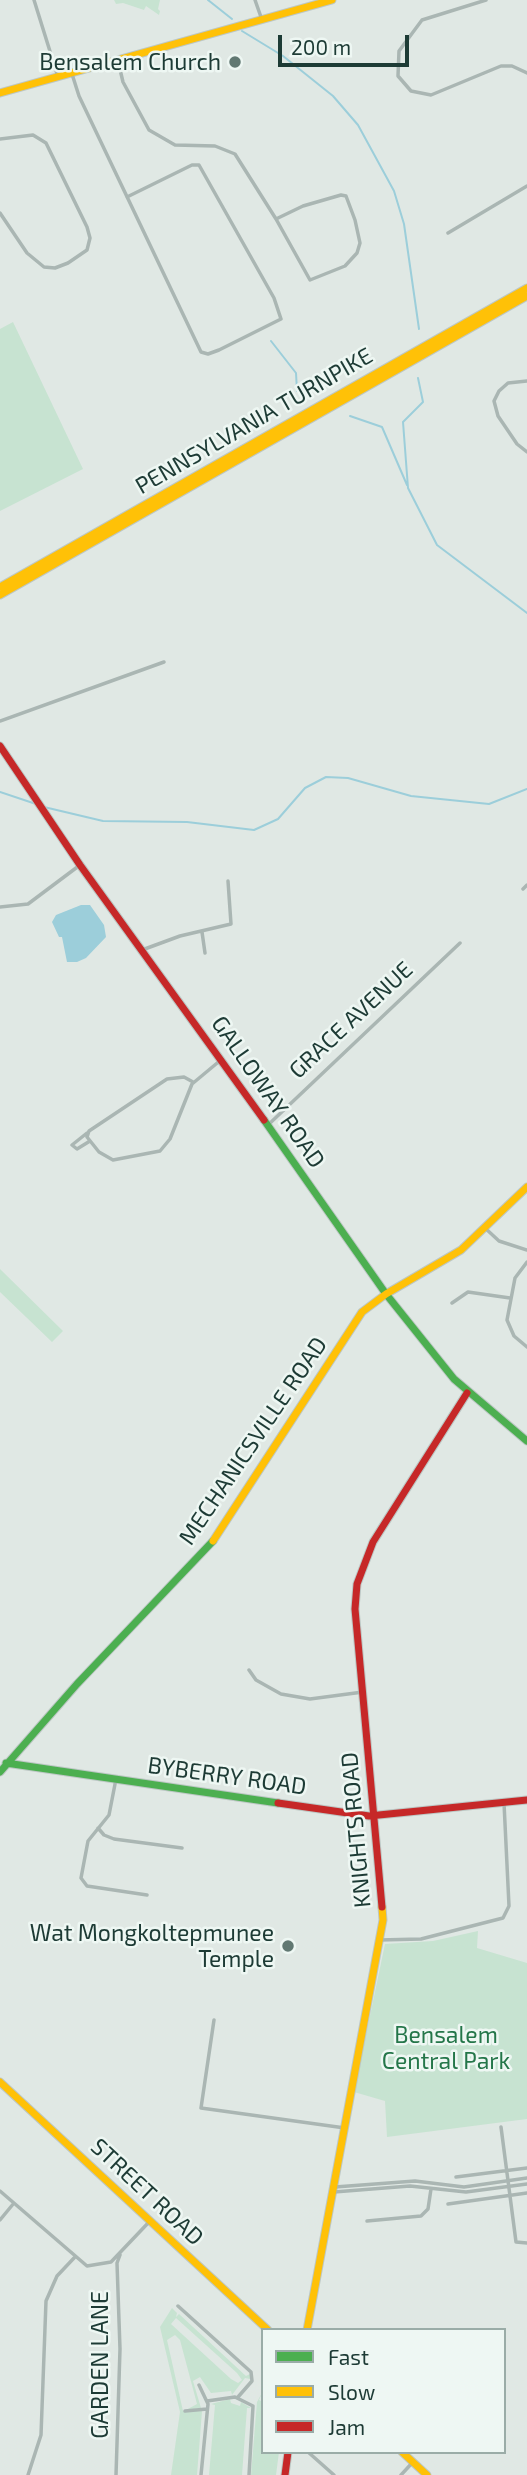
<!DOCTYPE html>
<style>
body{margin:0}
#map{position:relative;width:527px;height:2475px;overflow:hidden;background:#e0e8e4;font-family:"Exo 2",sans-serif}
canvas{display:block}
.legend{position:absolute;left:261px;top:2328px;width:245px;height:126px;box-sizing:border-box;background:#eef7f3;border:2px solid #9aaca7;margin:0;padding:9px 12px;list-style:none;font-size:21px;color:#1d3b35}
.legend li{display:flex;align-items:center;gap:14px;height:35px}
.legend b{width:35px;border:2px solid #9aaca7}
.scale{position:absolute;left:278px;top:35px;width:131px;height:32px;box-sizing:border-box;border:4px solid #1d3b35;border-top:0;padding-left:9px;font-size:21px;line-height:24px;white-space:nowrap;color:#1d3b35;-webkit-text-stroke:5px #eef7f3;paint-order:stroke}
</style>
<div id="map">
<canvas width="527" height="2475"></canvas>
<ul class="legend">
<li><b style="height:9px;background:#4caf50"></b>Fast</li>
<li><b style="height:9px;background:#ffc107"></b>Slow</li>
<li><b style="height:9px;background:#c62828"></b>Jam</li>
</ul>
<div class="scale">200 m</div>
</div>
<script>
const ctx = document.querySelector('canvas').getContext('2d');
ctx.lineJoin = 'round';
function fill(path, color) {
  ctx.fillStyle = color;
  ctx.fill(path, 'evenodd');
}
function shape(rows) {
  const path = new Path2D();
  for (const r of rows) {
    path.moveTo(r[0], r[1]);
    for (let i = 2; i < r.length; i += 2) path.lineTo(r[i], r[i + 1]);
  }
  return path;
}
function strokePath(path, color, width, dash) {
  ctx.strokeStyle = color;
  ctx.lineWidth = width;
  ctx.lineCap = dash ? 'butt' : 'round';
  ctx.setLineDash(dash || []);
  ctx.stroke(path);
}
function label(font, color, halo, rows, align = 'center') {
  ctx.font = font + ' "Exo 2",sans-serif';
  ctx.lineWidth = 5;
  ctx.setLineDash([]);
  ctx.textBaseline = 'middle';
  ctx.strokeStyle = halo;
  ctx.fillStyle = color;
  for (const [text, x, y, turn = 0] of rows) {
    ctx.save();
    ctx.translate(x, y);
    ctx.rotate((+turn || 0) * Math.PI / 180);
    ctx.textAlign = isNaN(turn) ? turn : align;
    if (halo) ctx.strokeText(text, 0, 0);
    ctx.fillText(text, 0, 0);
    ctx.restore();
  }
}
fill(shape([
 [114,0,160,0,158,9,160,11,159,15,146,6,144,10,123,3,116,4],
 [13,322,83,469,0,511,0,329],
 [0,1269,63,1331,52,1342,0,1292],
 [478,1931,477,1948,527,1963,527,2119,387,2137,385,2101,354,2092,385,1944,433,1941],
 [172,2308,177,2313,176,2317,179,2314,246,2376,250,2374,250,2379,245,2378,232,2395,231,2391,211,2393,200,2377,193,2381,201,2408,186,2410,197,2404,180,2340,175,2335,167,2340,183,2411,202,2411,197,2475,171,2475,180,2412,160,2327],
 [176,2318,237,2373,242,2380,238,2383,231,2379,171,2324],
 [263,2391,259,2400,263,2402,263,2452,279,2452,276,2475,251,2475,257,2402],
 [230,2399,231,2403,240,2406,241,2402,251,2408,247,2408,242,2475,209,2475,215,2405,211,2404]
]), '#c7e3d1');
fill(shape([
 [81,905,90,905,104,925,106,937,86,958,77,962,67,962,62,937,59,937,52,922,56,915]
]), '#9cceda');
strokePath(shape([
 [208,0,232,19],
 [242,31,283,56,333,96,358,125,394,191,404,224,419,329],
 [271,341,296,373,297,391,307,392],
 [418,378,423,402,403,422,408,488,437,545,527,613],
 [350,416,382,427,407,485],
 [0,792,36,804],
 [44,807,103,821,187,822,254,830,278,819,305,788,326,777,348,778,411,796,489,804,527,789]
]), '#9cceda', 2);
const fast = shape([
 [264,1120,386,1294,454,1379,527,1441],
 [6,1763,278,1803],
 [0,1772,77,1684,213,1541]
]);
const slow = shape([
 [0,93,332,0],
 [0,587,527,288],
 [0,595,527,296],
 [213,1541,362,1312,386,1294,461,1250,527,1187],
 [0,2082,268,2330],
 [307,2330,383,1920,382,1907],
 [402,2452,427,2475]
]);
const jam = shape([
 [0,746,80,865,264,1120],
 [278,1803,369,1816,527,1800],
 [382,1907,355,1609,357,1584,373,1542,467,1393],
 [285,2475,288,2452]
]);
strokePath(fast, '#bcc7c4', 9);
strokePath(slow, '#bcc7c4', 9);
strokePath(jam, '#bcc7c4', 9);
strokePath(shape([
 [34,0,58,77],
 [255,0,262,20],
 [486,0,422,20,399,51,398,76,411,91,431,95,501,66,512,66,527,73],
 [118,61,123,82,149,130,175,145,215,146,235,154,276,219],
 [72,74,79,96,201,352,208,354,219,350,281,319,274,298,199,165,192,165,127,197],
 [0,139,33,135,46,143,87,227,90,238,87,250,68,263,55,268,44,267,27,253,0,213],
 [341,195,346,196,355,220,360,243,357,253,345,266,310,280,276,219,303,206,341,195],
 [448,233,527,186],
 [527,381,508,383,499,391,494,401,498,416,517,444,527,452],
 [0,721,164,662],
 [523,889,527,885],
 [0,907,28,904,80,865],
 [202,932,205,953],
 [142,950,180,936,231,924,228,881],
 [193,1082,184,1077,167,1079,89,1131,87,1137,99,1152,113,1160,160,1151,170,1139,192,1084,222,1059],
 [268,1125,460,943],
 [87,1133,72,1145,77,1149,90,1141],
 [485,1228,499,1241,527,1250],
 [527,1262,515,1278,507,1320,514,1336,527,1347],
 [452,1303,468,1292,510,1298],
 [249,1670,256,1680,281,1694,310,1699,363,1692],
 [116,1779,109,1815,88,1841,81,1878,87,1886,147,1895],
 [98,1828,104,1835,114,1839,182,1848],
 [379,1940,421,1939,503,1918,509,1906,504,1803],
 [214,2020,201,2108,345,2128],
 [501,2127,516,2242,527,2243],
 [456,2177,527,2168],
 [335,2187,415,2181,464,2187,527,2178],
 [0,2191,87,2266,111,2262,150,2221],
 [334,2192,410,2186,466,2192,527,2184],
 [448,2204,527,2193],
 [0,2220,14,2203],
 [367,2221,421,2216,428,2209,431,2189],
 [178,2306,251,2372,252,2381,238,2397],
 [199,2385,208,2404,201,2475],
 [207,2401,235,2397,253,2406,249,2475],
 [185,2411,207,2409],
 [308,2452,334,2475],
 [28,2475,41,2435,46,2301,57,2276,74,2258],
 [116,2475,120,2349,117,2263,120,2255],
 [401,2475,413,2462]
]), '#aab6b3', 3.5);
strokePath(fast, '#4caf50', 7);
strokePath(slow, '#ffc107', 7);
strokePath(jam, '#c62828', 7);
for (const [x, y, r, color] of [
 [235,62,7,"#617872"],
 [288,1946,7,"#617872"]
]) {
  const dot = new Path2D();
  dot.arc(x, y, r, 0, 2 * Math.PI);
  ctx.fillStyle = color;
  ctx.fill(dot);
  strokePath(dot, '#eef7f3', 2.5);
}
label('23px', '#1d3b35', '#eef7f3', [
 ["Bensalem Church",221,62],
 ["Wat Mongkoltepmunee",274,1933],
 ["Temple",274,1959]
], 'right');
label('23px', '#1d3b35', '#eef7f3', [
 ["PENNSYLVANIA TURNPIKE",254,421,-30],
 ["GRACE AVENUE",351,1020,-43],
 ["GALLOWAY ROAD",268,1092,55],
 ["MECHANICSVILLE ROAD",253,1441,-56],
 ["BYBERRY ROAD",227,1776,8],
 ["KNIGHTS ROAD",356,1830,-95],
 ["STREET ROAD",147,2192,43],
 ["GARDEN LANE",100,2365,-90]
]);
label('23px', '#247649', '#eef7f3', [
 ["Bensalem",446,2035],
 ["Central Park",446,2061]
]);
</script>
